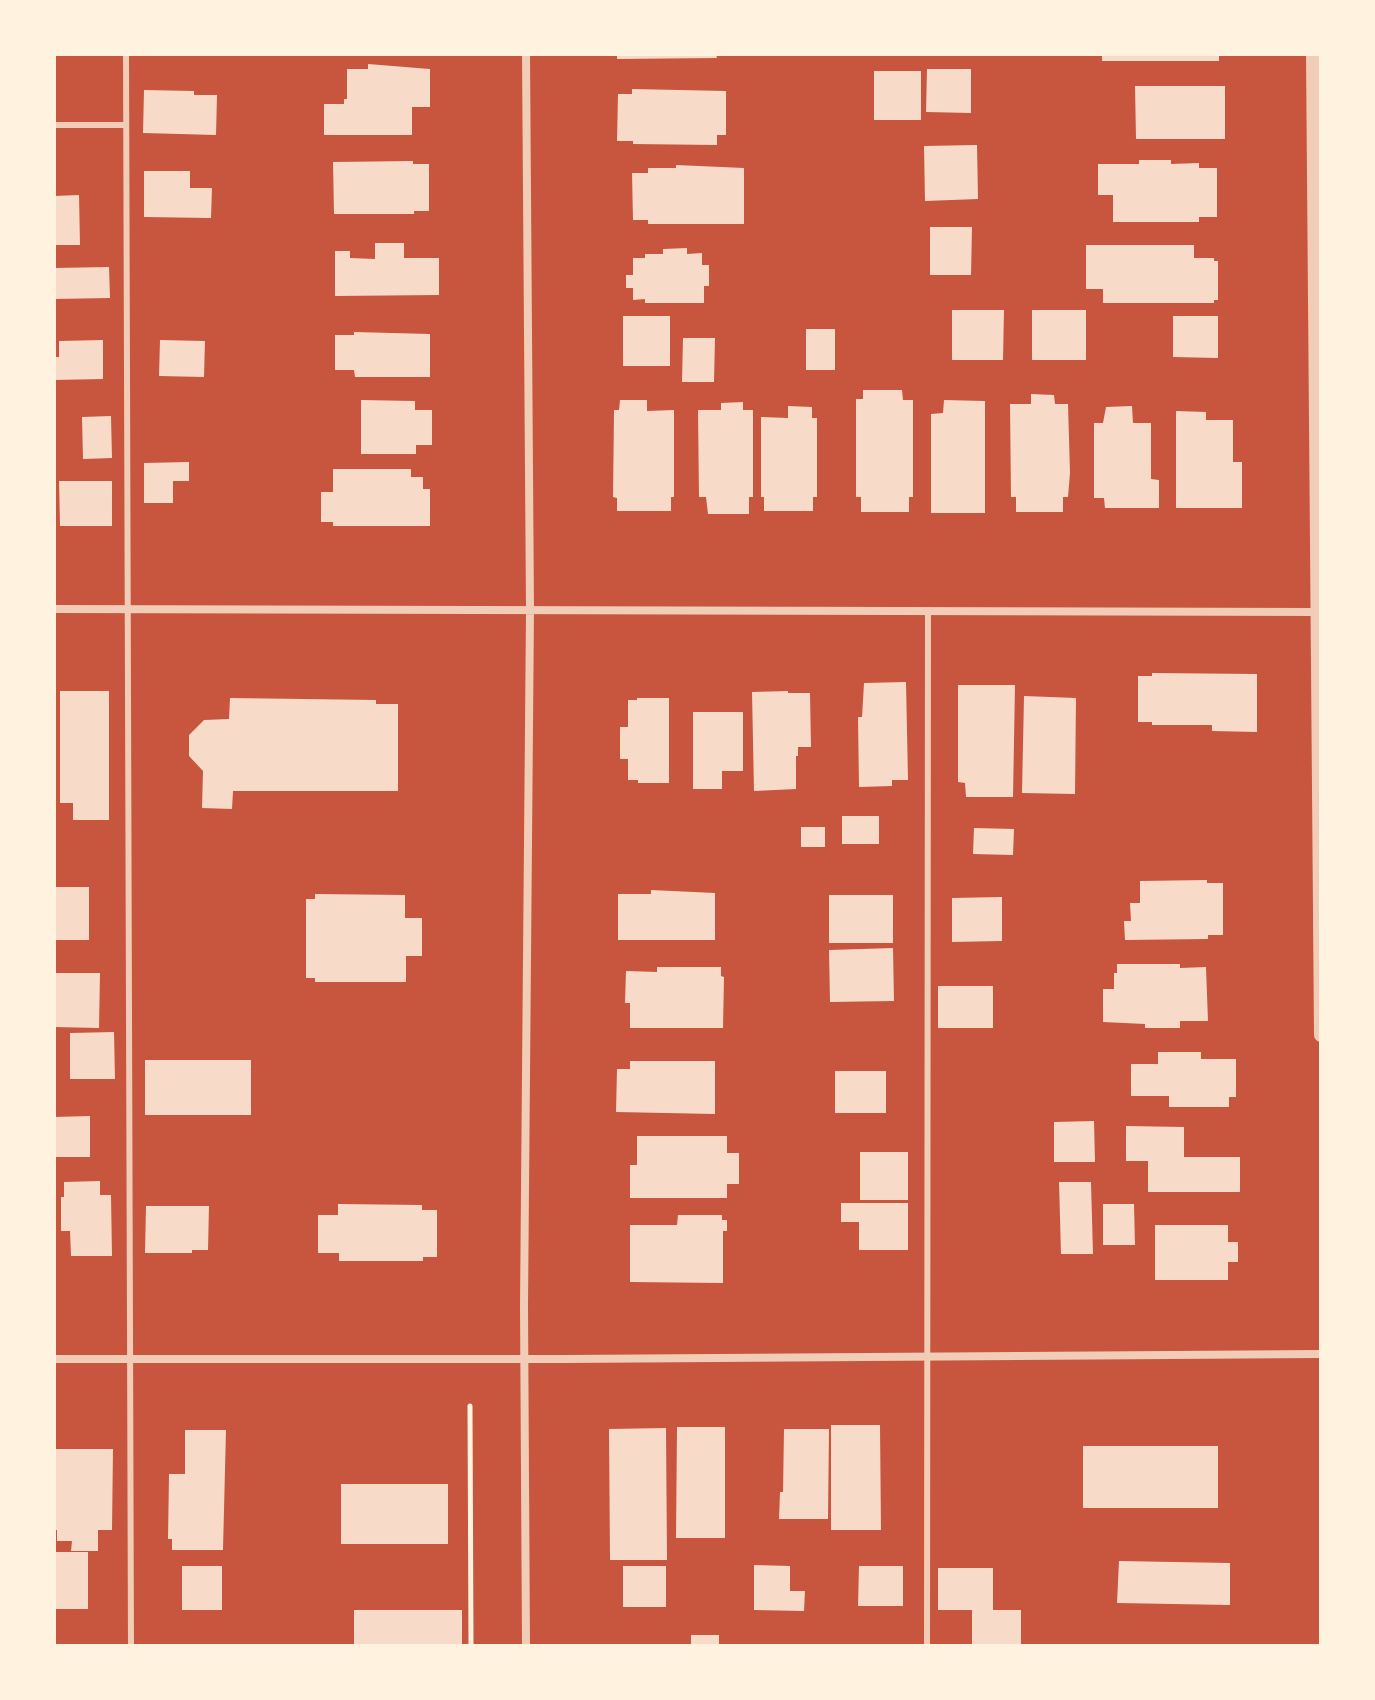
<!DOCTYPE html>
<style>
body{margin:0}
#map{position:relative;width:1375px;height:1700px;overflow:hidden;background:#c8553d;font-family:"Sofia Sans Condensed",sans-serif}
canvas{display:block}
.frame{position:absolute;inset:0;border:56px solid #fff3e0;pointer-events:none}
</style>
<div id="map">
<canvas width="1375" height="1700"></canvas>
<div class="frame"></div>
</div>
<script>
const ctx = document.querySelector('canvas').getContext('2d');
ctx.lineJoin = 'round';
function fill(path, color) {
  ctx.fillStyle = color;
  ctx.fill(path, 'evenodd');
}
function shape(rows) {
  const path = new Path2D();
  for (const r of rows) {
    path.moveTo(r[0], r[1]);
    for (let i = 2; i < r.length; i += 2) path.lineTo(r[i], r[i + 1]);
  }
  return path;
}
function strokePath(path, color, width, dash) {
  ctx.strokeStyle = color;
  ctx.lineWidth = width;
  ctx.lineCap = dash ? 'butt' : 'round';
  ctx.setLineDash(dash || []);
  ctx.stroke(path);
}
fill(shape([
 [617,54,716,54,717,58,617,59],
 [1102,54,1219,54,1219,61,1102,61],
 [368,64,430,69,430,107,412,107,412,135,324,135,324,104,344,104,344,99,347,99,347,69,368,69],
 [927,69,971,69,971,113,926,112],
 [874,71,921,71,921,120,874,120],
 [1135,86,1225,86,1225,139,1136,139],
 [632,89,726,91,726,135,717,135,717,145,633,144,633,141,617,141,618,94,632,94],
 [144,90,194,91,194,95,217,95,216,135,143,133],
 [977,145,978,199,925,201,924,146],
 [1139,160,1171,160,1171,164,1199,163,1199,168,1217,168,1217,217,1199,217,1199,222,1113,222,1113,195,1098,195,1098,164,1139,164],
 [413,161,413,164,429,164,429,211,414,211,414,214,334,214,333,162],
 [676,165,744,168,744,224,648,224,648,220,633,220,632,173,648,173,648,168,676,168],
 [144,171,190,171,190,188,212,188,211,218,144,217],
 [79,195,80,245,54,245,54,196],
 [930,227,972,227,971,275,930,275],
 [375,243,404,243,404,258,439,258,439,295,335,296,335,251,350,251,350,258,375,259],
 [1086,245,1194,245,1194,258,1214,258,1214,261,1218,261,1218,300,1214,300,1214,303,1103,303,1103,289,1086,289],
 [687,248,687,254,702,253,702,265,709,265,709,286,704,286,704,303,645,303,645,299,633,300,633,288,626,288,626,275,633,275,633,258,645,258,645,254,663,254,663,249],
 [109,267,110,298,54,299,54,268],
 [952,310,1004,310,1003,360,952,360],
 [1032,310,1086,310,1086,360,1032,360],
 [623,316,670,316,670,366,623,366],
 [1173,316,1218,316,1218,358,1173,357],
 [806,329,835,329,835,370,806,370],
 [354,332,430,334,430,377,355,377,354,370,335,370,335,335,354,335],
 [683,338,715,338,714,382,682,382],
 [103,340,103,379,54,380,54,357,59,357,59,341],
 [160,340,205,341,204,377,159,376],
 [863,390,902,390,903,400,913,400,913,497,909,497,909,512,861,512,861,497,856,497,856,399,863,399],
 [1031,394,1054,395,1055,404,1068,404,1070,473,1068,497,1063,497,1063,512,1016,512,1016,497,1011,497,1010,404,1031,404],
 [361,400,415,401,415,410,432,410,432,445,416,445,416,454,361,454],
 [620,400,647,400,647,411,674,410,674,497,671,497,671,511,617,511,617,498,613,497,614,410,619,410],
 [944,400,985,401,985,513,931,513,931,414,943,413],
 [743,402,743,410,753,410,753,497,749,497,749,514,708,514,706,497,699,497,698,410,721,410,721,403],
 [788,406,812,407,812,418,817,418,817,497,813,497,813,511,764,511,764,497,761,497,761,417,788,418],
 [1132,406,1133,423,1151,423,1151,479,1159,480,1159,508,1105,508,1104,498,1094,498,1094,423,1103,423,1106,407],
 [1176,411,1206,412,1206,420,1233,420,1233,462,1242,462,1242,508,1176,508],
 [111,416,112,458,83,459,82,417],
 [189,462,189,481,173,481,173,503,144,503,144,463],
 [333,469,411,469,411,477,423,477,423,489,430,489,430,526,333,526,333,522,321,522,321,492,333,492],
 [59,481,112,481,112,526,60,526],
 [1152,673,1257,674,1257,732,1212,731,1212,725,1152,725,1152,722,1138,722,1138,676,1152,676],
 [906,682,908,780,892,780,892,786,859,787,858,717,862,717,864,683],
 [958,685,1015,685,1013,797,966,797,965,783,958,782],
 [60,691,109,691,109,820,73,820,73,803,60,803],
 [788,691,788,693,810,693,811,747,798,747,798,756,796,756,796,789,754,791,752,692],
 [1024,696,1076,698,1075,794,1022,793],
 [230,698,376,700,376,704,398,704,398,791,233,791,232,809,202,808,203,771,189,756,189,735,204,720,229,719],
 [637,698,669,698,669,783,638,783,638,780,628,780,628,759,620,759,620,727,628,727,628,700,637,700],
 [693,712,743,712,743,771,722,771,722,789,693,789],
 [842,816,879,816,879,844,842,844],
 [801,827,825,827,825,847,801,847],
 [974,828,1014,829,1013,855,973,854],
 [1207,880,1207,883,1223,883,1223,935,1208,935,1208,939,1125,940,1124,921,1131,921,1130,903,1140,903,1140,881],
 [54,887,89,887,89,940,54,940],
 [651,890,715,893,715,940,618,940,618,894,651,894],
 [315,894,405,895,405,918,422,918,422,956,406,956,406,982,315,982,315,978,306,978,306,899,315,899],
 [829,895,893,895,893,943,829,943],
 [1002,897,1002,941,952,942,952,898],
 [893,948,894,1001,830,1002,829,950],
 [1117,964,1180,964,1180,968,1206,967,1208,1021,1180,1021,1180,1028,1145,1028,1145,1024,1103,1022,1103,989,1114,989,1114,973,1117,973],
 [657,967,721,967,721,976,724,977,723,1028,630,1028,630,1003,625,1003,626,971,657,972],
 [54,973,100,973,99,1028,54,1027],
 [938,986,993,986,993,1028,938,1028],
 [114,1032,115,1079,70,1079,70,1033],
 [1158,1052,1201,1052,1201,1059,1236,1059,1236,1097,1229,1097,1229,1107,1169,1107,1169,1096,1131,1096,1131,1064,1158,1064],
 [145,1060,251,1060,251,1115,145,1115],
 [630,1061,715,1061,715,1114,616,1112,617,1069,630,1069],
 [835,1071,886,1071,886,1113,835,1113],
 [90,1116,90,1157,54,1157,54,1117],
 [1094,1121,1095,1162,1054,1162,1054,1122],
 [1126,1126,1184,1127,1184,1157,1240,1157,1240,1192,1148,1192,1148,1161,1126,1161],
 [637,1136,727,1136,727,1153,739,1153,739,1184,727,1184,727,1198,630,1198,630,1165,637,1165],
 [860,1152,908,1152,908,1200,860,1200],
 [100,1181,100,1195,111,1195,112,1256,71,1256,70,1231,61,1231,61,1197,64,1197,64,1182],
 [1059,1182,1091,1182,1093,1254,1061,1254],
 [841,1203,908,1203,908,1250,859,1250,859,1222,841,1222],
 [338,1204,422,1205,422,1210,437,1210,437,1257,423,1257,423,1261,339,1261,339,1253,318,1253,318,1215,338,1215],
 [1103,1204,1134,1204,1135,1245,1103,1245],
 [146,1206,209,1206,208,1250,192,1250,192,1253,145,1253],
 [678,1215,722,1215,722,1220,727,1220,727,1231,723,1231,723,1283,630,1282,630,1225,677,1225],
 [1155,1225,1228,1225,1228,1242,1238,1242,1238,1262,1228,1262,1228,1280,1155,1280],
 [831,1425,880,1425,881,1530,831,1530],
 [677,1427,725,1427,725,1538,676,1538],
 [666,1428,667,1560,610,1560,609,1429],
 [784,1429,829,1429,828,1519,779,1519,780,1492,783,1492],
 [185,1430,226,1430,223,1550,172,1550,172,1539,168,1539,169,1474,185,1474],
 [1083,1446,1218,1446,1218,1508,1083,1508],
 [54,1449,113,1449,112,1530,98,1530,98,1551,71,1551,72,1541,57,1541,57,1530,54,1530],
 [341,1484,448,1484,448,1544,341,1544],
 [54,1552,88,1552,88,1609,54,1609],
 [1119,1561,1230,1563,1230,1605,1117,1603],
 [754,1565,790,1566,790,1591,805,1591,804,1611,754,1610],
 [182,1566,222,1566,222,1610,182,1610],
 [623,1566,666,1566,666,1607,623,1607],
 [859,1566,903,1566,903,1606,858,1606],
 [938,1568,993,1568,993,1610,1021,1610,1021,1646,972,1646,972,1610,938,1610],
 [354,1610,462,1610,462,1646,354,1646],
 [691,1635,719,1635,719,1646,691,1646]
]), '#f7dbc8');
strokePath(shape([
 [470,1406,471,1646]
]), '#fff3e0', 5);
strokePath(shape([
 [126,54,131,1646],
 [54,125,126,125],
 [927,1646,928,610]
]), '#f1ccb7', 6);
strokePath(shape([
 [526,54,530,610,524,1305,526,1646],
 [54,609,1320,612],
 [54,1359,564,1359,1321,1354]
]), '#f1ccb7', 8);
strokePath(shape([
 [1313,54,1321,1035]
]), '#f1ccb7', 14);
</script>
